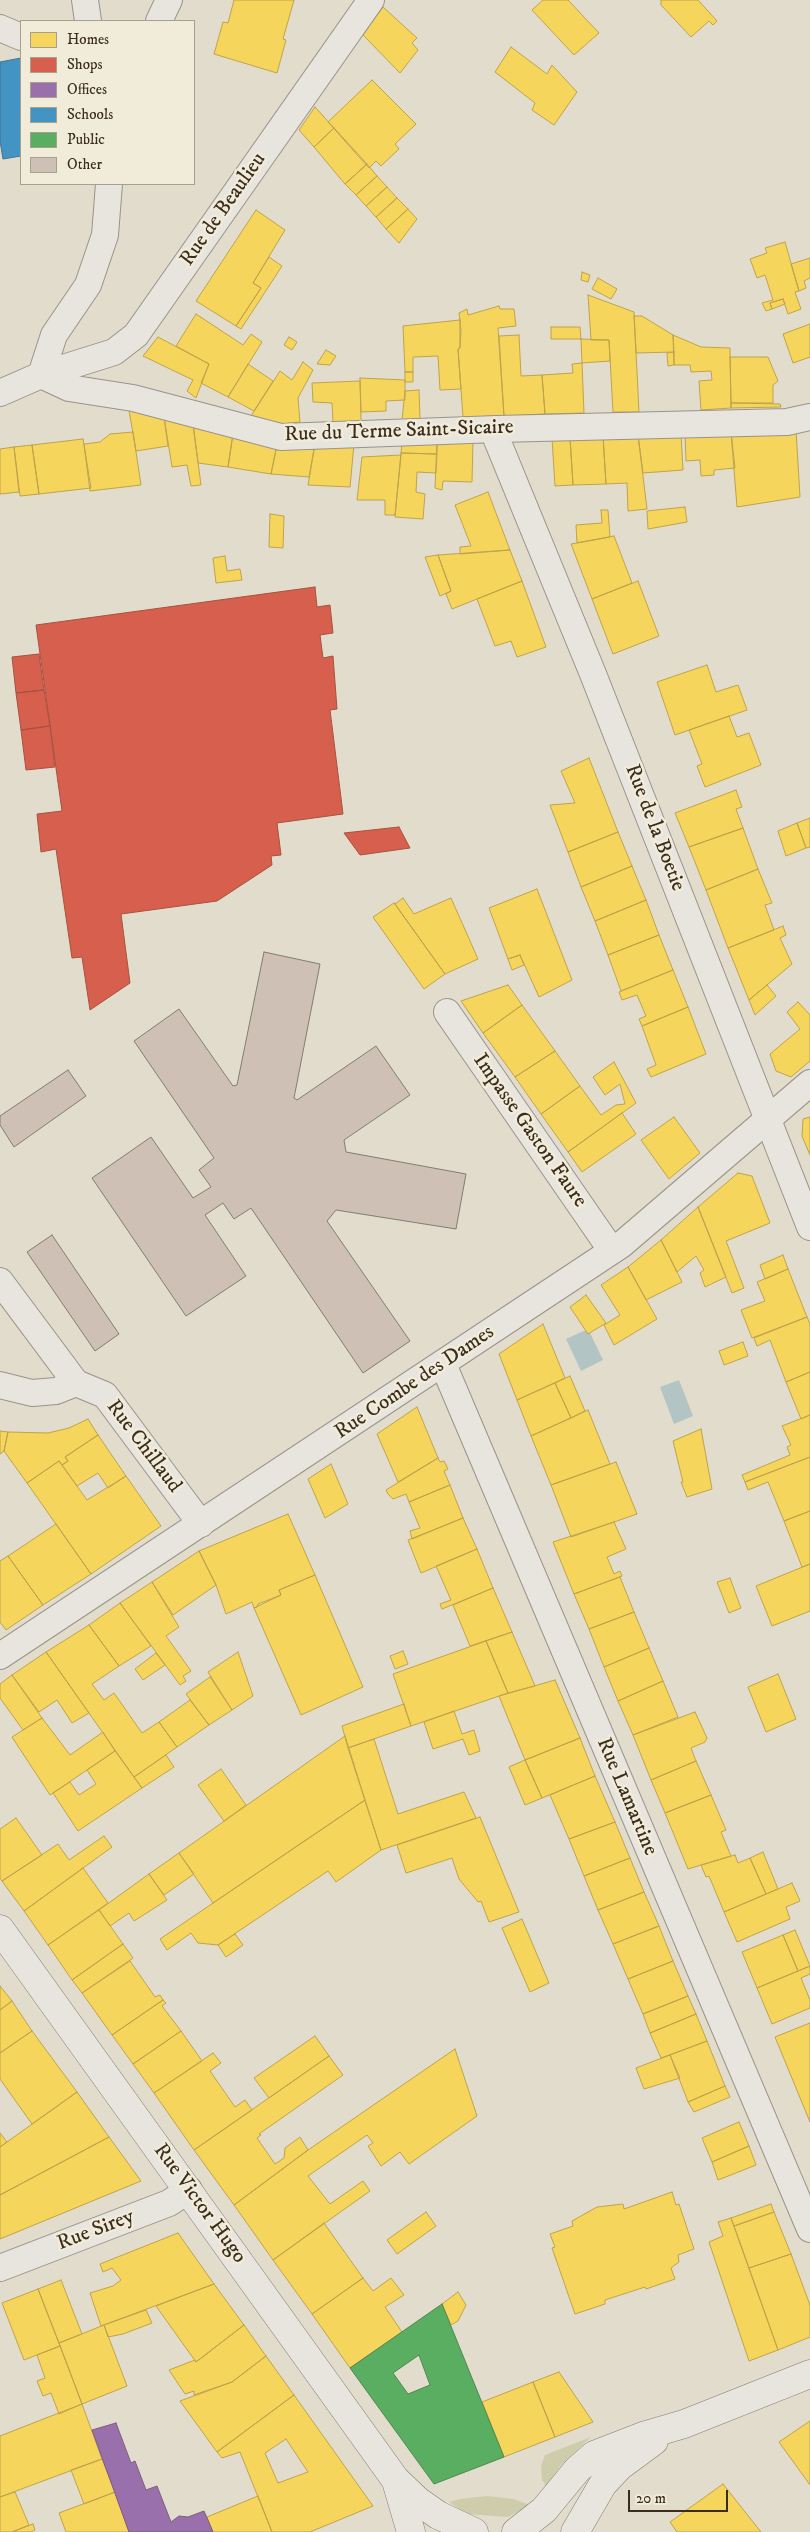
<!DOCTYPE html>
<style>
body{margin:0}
#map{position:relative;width:810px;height:2532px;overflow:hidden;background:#e2dccc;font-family:"IM FELL DW Pica",serif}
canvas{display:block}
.legend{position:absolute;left:20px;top:20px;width:175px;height:165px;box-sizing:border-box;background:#f1ebd9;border:1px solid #a89f8f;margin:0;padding:6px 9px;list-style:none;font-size:15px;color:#3a2d20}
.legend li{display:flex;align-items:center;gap:10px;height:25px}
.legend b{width:25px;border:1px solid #a89f8f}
.scale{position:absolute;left:628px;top:2490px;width:100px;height:22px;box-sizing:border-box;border:2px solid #3a2d20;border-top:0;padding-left:6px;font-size:15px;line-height:18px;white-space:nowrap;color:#3a2d20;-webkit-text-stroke:4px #f1ebd9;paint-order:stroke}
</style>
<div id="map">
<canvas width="810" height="2532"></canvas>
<ul class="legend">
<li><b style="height:14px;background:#f6d55c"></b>Homes</li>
<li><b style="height:14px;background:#d6604d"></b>Shops</li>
<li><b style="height:14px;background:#9970ab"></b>Offices</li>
<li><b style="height:14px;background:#4393c3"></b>Schools</li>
<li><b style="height:14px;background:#5aae61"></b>Public</li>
<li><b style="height:14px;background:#cec0b5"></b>Other</li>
</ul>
<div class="scale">20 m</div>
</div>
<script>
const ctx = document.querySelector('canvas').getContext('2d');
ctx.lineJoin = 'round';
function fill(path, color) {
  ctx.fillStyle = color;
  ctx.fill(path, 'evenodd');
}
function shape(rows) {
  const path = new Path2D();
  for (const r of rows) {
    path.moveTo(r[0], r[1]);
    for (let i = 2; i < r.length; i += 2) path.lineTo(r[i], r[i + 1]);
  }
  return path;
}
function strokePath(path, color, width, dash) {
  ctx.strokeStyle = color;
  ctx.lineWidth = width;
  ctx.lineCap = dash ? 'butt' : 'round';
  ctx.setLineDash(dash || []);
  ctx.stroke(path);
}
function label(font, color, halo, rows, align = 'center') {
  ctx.font = font + ' "IM FELL DW Pica",serif';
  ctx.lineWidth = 5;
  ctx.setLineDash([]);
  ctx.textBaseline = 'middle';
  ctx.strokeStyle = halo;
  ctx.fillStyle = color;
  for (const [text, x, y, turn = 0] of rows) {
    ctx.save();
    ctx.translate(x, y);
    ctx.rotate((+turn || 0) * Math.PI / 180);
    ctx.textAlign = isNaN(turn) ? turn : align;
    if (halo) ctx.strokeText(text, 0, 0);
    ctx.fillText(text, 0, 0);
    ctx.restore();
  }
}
fill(shape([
 [591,2437,560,2466,546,2486,542,2480,541,2466,545,2455],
 [487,2496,514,2499,530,2505,508,2517,466,2514,449,2502,460,2499]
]), '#cecdab');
fill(shape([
 [586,1330,590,1333,603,1360,581,1371,566,1339],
 [679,1380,693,1416,674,1424,660,1387]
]), '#b2c4c4');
const homes = shape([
 [234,0,294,0,283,39,286,40,277,73,214,54,223,22,228,23,234,0],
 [543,0,568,0,599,33,574,55,532,10,543,0],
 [661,0,698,0,717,21,713,25,709,21,691,37,661,5,661,0],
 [383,7,417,38,412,43,418,50,400,73,363,35,383,7],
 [511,47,547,74,552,65,577,92,554,125,532,110,535,103,495,72,511,47],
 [372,80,416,124,395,144,399,149,381,166,376,161,369,168,328,122,372,80],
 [315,107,334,128,314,147,299,130,315,107],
 [334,128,367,164,345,184,314,147,334,128],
 [367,164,377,176,356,195,345,184,367,164],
 [377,176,387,187,366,206,356,195,377,176],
 [387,187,397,198,376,217,366,206,387,187],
 [397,198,408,209,386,229,376,217,397,198],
 [408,209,417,219,399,243,386,229,408,209],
 [256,210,285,230,253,283,261,288,236,326,196,301,256,210],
 [785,242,799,291,795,292,801,309,788,314,783,299,770,303,772,309,766,311,762,303,773,300,765,275,757,278,750,259,767,253,765,248,785,242],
 [269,257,282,266,241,329,236,326,261,288,253,283,269,257],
 [810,258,810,278,804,281,806,288,799,291,791,264,810,258],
 [582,272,590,275,588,282,581,280,582,272],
 [598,278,617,289,611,299,592,289,598,278],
 [588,295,634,312,639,412,613,412,609,340,591,340,588,295],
 [783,299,785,304,772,309,770,303,783,299],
 [499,306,500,309,514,309,516,326,498,328,504,416,463,417,458,349,460,348,461,330,459,313,467,309,468,315,499,306],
 [196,314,243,345,251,334,262,342,228,397,201,383,209,364,176,346,196,314],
 [634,316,642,316,673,335,674,352,636,353,634,316],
 [460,320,460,348,458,349,461,389,440,390,438,356,413,357,413,372,405,372,403,326,460,320],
 [810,324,810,357,793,363,783,334,810,324],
 [551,327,580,327,581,339,551,339,551,327],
 [519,335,521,376,542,375,545,414,504,416,499,336,519,335],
 [673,335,701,347,730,348,731,408,701,410,699,381,712,380,711,371,691,372,690,365,674,365,673,335],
 [158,337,209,364,196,398,187,391,193,380,143,356,158,337],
 [289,337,297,342,292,350,284,345,289,337],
 [581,339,609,340,610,361,582,363,581,339],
 [326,350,336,356,330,365,317,364,326,350],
 [674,352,674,365,668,366,667,353,674,352],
 [730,357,768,357,778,381,773,385,773,403,731,403,730,357],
 [303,362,313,370,298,398,300,422,279,424,251,416,280,371,292,380,303,362],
 [582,363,584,413,545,414,542,375,573,373,572,364,582,363],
 [248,364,273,381,254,411,228,397,248,364],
 [405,372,413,372,413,382,405,382,405,372],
 [360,378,405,380,405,400,386,401,386,411,361,412,360,378],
 [360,381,361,421,333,422,332,403,313,402,312,383,360,381],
 [419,390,420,419,402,420,405,391,419,390],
 [731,403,780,404,781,407,731,408,731,403],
 [129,410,164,417,168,446,136,451,129,410],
 [164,417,193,424,201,485,191,486,187,465,172,467,164,417],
 [193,424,233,434,228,467,198,463,193,424],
 [796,430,800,497,737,507,731,432,796,430],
 [133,432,141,485,90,491,84,444,100,442,110,434,133,432],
 [731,432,735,468,714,470,714,475,701,476,700,460,686,461,685,434,731,432],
 [233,434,277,445,271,474,228,467,233,434],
 [681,434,683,470,643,473,638,435,681,434],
 [638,435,647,509,628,511,627,483,606,484,603,436,638,435],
 [603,436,606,484,573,485,570,438,603,436],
 [552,438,570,438,573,485,555,486,552,438],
 [83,439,91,488,39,494,32,445,83,439],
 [473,440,472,482,443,481,442,490,435,488,437,441,473,440],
 [402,441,437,443,437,454,401,453,402,441],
 [315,444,354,444,350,487,308,485,315,444],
 [315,444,309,477,271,474,277,445,315,444],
 [32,445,39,494,20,496,14,447,32,445],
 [14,447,19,492,0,494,0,449,14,447],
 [401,453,437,454,436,473,417,472,416,492,425,494,423,519,395,517,401,453],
 [401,455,395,515,385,515,385,500,357,500,362,457,401,455],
 [488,492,510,550,460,554,460,547,471,546,455,505,488,492],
 [685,507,687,522,648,529,647,511,685,507],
 [601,510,608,510,610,537,577,543,576,525,602,523,601,510],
 [270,514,284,516,283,548,269,547,270,514],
 [614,536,632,583,592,599,571,544,614,536],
 [510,550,522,581,452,609,446,594,451,591,438,555,510,550],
 [438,555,451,591,440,596,425,557,438,555],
 [225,556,227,571,240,569,242,580,216,583,213,558,225,556],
 [522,581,546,647,517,657,511,641,495,646,477,599,522,581],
 [638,581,659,636,613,654,592,599,638,581],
 [707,665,716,692,738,685,747,710,675,735,657,682,707,665],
 [729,716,737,737,749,733,761,765,705,787,697,766,702,764,689,730,729,716],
 [589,758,618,832,568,852,550,805,575,803,561,771,589,758],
 [736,790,742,807,736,809,743,828,689,847,675,813,736,790],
 [810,818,810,847,806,848,797,823,810,818],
 [797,823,806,848,786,856,778,831,797,823],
 [743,828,758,869,706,890,689,847,743,828],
 [618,832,632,866,581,887,568,852,618,832],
 [632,866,646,900,595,921,581,887,632,866],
 [758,869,772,903,765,905,774,930,728,948,706,890,758,869],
 [537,889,572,980,539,997,520,955,508,959,489,908,537,889],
 [403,898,414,914,451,898,478,959,445,974,395,904,403,898],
 [646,900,659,935,608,955,595,921,646,900],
 [394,903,445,974,424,989,373,917,394,903],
 [783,926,786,935,780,938,792,964,749,1000,728,948,783,926],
 [659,935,673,970,621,991,608,955,659,935],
 [520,955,524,965,512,970,508,959,520,955],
 [673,970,688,1007,642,1026,639,1019,646,1016,637,995,622,1000,619,992,673,970],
 [508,985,522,1005,483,1033,461,1001,508,985],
 [767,985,776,996,755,1015,749,1000,767,985],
 [798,1002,810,1015,810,1061,791,1077,776,1071,770,1054,800,1029,787,1012,798,1002],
 [522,1005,555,1051,515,1077,483,1033,522,1005],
 [688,1007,706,1054,651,1077,647,1069,656,1065,642,1026,688,1007],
 [555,1051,580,1086,541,1114,515,1077,555,1051],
 [614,1062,636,1103,568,1152,541,1114,580,1086,601,1115,616,1105,625,1104,620,1084,605,1095,593,1077,614,1062],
 [622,1113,636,1134,582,1172,568,1152,622,1113],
 [674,1117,700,1153,669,1179,641,1140,674,1117],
 [810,1117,810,1155,802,1136,803,1119,810,1117],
 [738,1173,752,1176,770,1223,726,1241,744,1288,732,1293,698,1207,738,1173],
 [698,1207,726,1277,705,1287,700,1273,704,1270,696,1256,677,1272,661,1240,698,1207],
 [661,1240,682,1282,646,1300,628,1267,661,1240],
 [783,1255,788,1269,765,1279,760,1265,783,1255],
 [628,1267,657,1319,614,1345,604,1325,620,1315,601,1285,628,1267],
 [788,1269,807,1317,752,1338,741,1310,765,1301,757,1282,788,1269],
 [586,1295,606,1323,588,1334,570,1307,586,1295],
 [807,1317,810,1324,810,1372,786,1382,770,1340,757,1346,754,1338,807,1317],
 [543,1324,565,1378,517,1400,499,1354,543,1324],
 [743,1342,748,1356,724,1365,719,1351,743,1342],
 [810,1372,810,1415,801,1419,786,1382,810,1372],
 [570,1376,585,1411,571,1418,555,1383,570,1376],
 [555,1383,571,1418,531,1436,517,1400,555,1383],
 [417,1407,438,1458,398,1482,377,1434,417,1407],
 [588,1410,610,1464,551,1485,531,1436,588,1410],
 [810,1415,810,1457,745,1482,742,1475,790,1455,787,1447,791,1445,782,1426,810,1415],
 [88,1419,98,1435,65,1457,68,1461,62,1465,59,1461,27,1483,4,1451,8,1432,48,1433,69,1428,88,1419],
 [701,1429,712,1489,687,1497,681,1482,683,1482,673,1441,701,1429],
 [0,1431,8,1432,4,1451,0,1454,0,1431],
 [98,1435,126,1476,108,1488,98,1473,77,1486,62,1465,68,1461,65,1457,98,1435],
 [810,1457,810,1511,784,1521,768,1482,748,1490,745,1482,810,1457],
 [438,1458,440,1462,444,1461,448,1469,444,1471,450,1485,409,1502,406,1494,393,1499,388,1494,386,1490,438,1458],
 [59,1461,87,1500,126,1476,161,1526,91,1574,27,1483,59,1461],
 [616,1462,637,1514,571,1537,551,1485,616,1462],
 [331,1464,348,1504,325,1518,308,1479,331,1464],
 [450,1485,463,1518,412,1539,410,1531,420,1528,409,1502,450,1485],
 [810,1511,810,1564,802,1567,784,1521,810,1511],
 [288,1514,315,1575,279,1590,281,1595,258,1604,257,1607,254,1608,252,1602,226,1614,216,1585,199,1551,288,1514],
 [463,1518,477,1549,421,1573,408,1540,463,1518],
 [614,1522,626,1549,607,1557,614,1574,620,1571,622,1576,574,1594,553,1542,614,1522],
 [56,1524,91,1574,43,1605,8,1556,56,1524],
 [477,1549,493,1588,442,1609,440,1604,451,1600,436,1566,477,1549],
 [199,1551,216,1585,173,1615,152,1582,199,1551],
 [8,1556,43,1605,6,1630,0,1622,0,1561,8,1556],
 [810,1564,810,1611,772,1626,756,1586,810,1564],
 [315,1575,363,1687,301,1715,254,1608,281,1595,279,1590,315,1575],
 [620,1577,634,1612,589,1629,574,1594,620,1577],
 [730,1578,741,1608,729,1613,717,1582,730,1578],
 [152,1582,179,1627,166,1636,191,1671,183,1676,186,1681,180,1685,120,1603,152,1582],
 [493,1588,512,1632,470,1646,453,1605,493,1588],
 [120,1603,151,1646,119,1666,89,1625,120,1603],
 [634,1612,649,1648,604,1667,589,1629,634,1612],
 [89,1625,119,1666,92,1684,104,1700,114,1693,142,1733,159,1722,177,1747,134,1777,46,1652,89,1625],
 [512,1632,535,1686,508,1693,486,1641,512,1632],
 [486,1641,508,1693,411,1726,393,1674,486,1641],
 [649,1648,663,1681,618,1701,604,1667,649,1648],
 [403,1651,408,1664,395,1669,390,1656,403,1651],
 [46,1652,89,1713,72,1723,57,1700,39,1712,12,1675,46,1652],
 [238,1652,253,1696,232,1710,208,1672,238,1652],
 [156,1653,165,1665,143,1680,135,1669,156,1653],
 [778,1674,796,1719,766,1732,748,1687,778,1674],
 [12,1675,42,1718,23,1730,0,1698,0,1684,12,1675],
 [210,1677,232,1710,209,1725,186,1694,210,1677],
 [555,1680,580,1738,525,1760,499,1696,555,1680],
 [663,1681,678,1717,633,1735,618,1701,663,1681],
 [190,1700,209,1725,177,1747,159,1722,190,1700],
 [404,1704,411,1726,348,1748,342,1726,404,1704],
 [454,1711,462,1734,474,1730,480,1751,469,1755,463,1739,433,1749,424,1722,454,1711],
 [695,1712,707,1738,705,1742,691,1748,696,1761,651,1780,633,1735,695,1712],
 [42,1718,70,1755,103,1732,115,1751,50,1795,12,1737,42,1718],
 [345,1736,365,1800,213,1903,179,1853,345,1736],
 [580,1738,595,1776,542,1798,525,1760,580,1738],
 [374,1739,398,1814,464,1792,476,1818,381,1850,348,1748,374,1739],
 [115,1751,142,1788,78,1831,53,1793,70,1782,79,1795,96,1784,87,1770,115,1751],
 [166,1755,174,1767,142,1788,134,1777,166,1755],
 [525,1760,542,1798,525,1805,509,1767,525,1760],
 [696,1761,711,1795,665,1813,651,1780,696,1761],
 [221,1769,246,1805,224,1821,198,1785,221,1769],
 [595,1776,615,1822,569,1839,550,1795,595,1776],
 [711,1795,726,1830,721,1832,731,1856,688,1869,665,1813,711,1795],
 [365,1800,381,1850,336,1882,328,1871,218,1945,198,1943,191,1933,167,1950,160,1939,365,1800],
 [480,1817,519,1912,489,1922,481,1901,478,1902,459,1879,452,1858,406,1873,397,1845,480,1817],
 [16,1818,42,1855,2,1881,0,1878,0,1829,16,1818],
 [615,1822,630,1858,584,1876,569,1839,615,1822],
 [104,1836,112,1847,24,1911,2,1881,58,1844,69,1860,104,1836],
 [763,1852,778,1889,766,1894,750,1858,763,1852],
 [179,1853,194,1874,164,1895,149,1874,179,1853],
 [735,1855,738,1863,750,1858,766,1894,724,1912,709,1876,706,1877,701,1865,735,1855],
 [630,1858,644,1892,598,1910,584,1876,630,1858],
 [83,1868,108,1903,48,1945,24,1911,83,1868],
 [149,1874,167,1900,134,1921,129,1913,110,1926,99,1910,149,1874],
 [792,1883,800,1901,786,1907,790,1919,737,1942,724,1912,792,1883],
 [644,1892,659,1926,613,1944,598,1910,644,1892],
 [99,1910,123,1944,72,1980,48,1945,99,1910],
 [522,1919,549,1983,530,1992,502,1928,522,1919],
 [659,1926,673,1961,628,1979,613,1944,659,1926],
 [795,1930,810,1966,798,1971,783,1935,795,1930],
 [235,1934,243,1945,226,1957,218,1945,235,1934],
 [783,1935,798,1971,757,1988,742,1952,783,1935],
 [123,1944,133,1958,82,1993,72,1980,123,1944],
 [130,1961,155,1997,160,1995,163,2000,112,2035,82,1993,130,1961],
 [673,1961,688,1996,643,2014,628,1979,673,1961],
 [810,1966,810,1974,801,1978,810,2000,810,2008,772,2024,757,1988,810,1966],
 [0,1986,12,2001,0,2010,0,1986],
 [688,1996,696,2014,650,2033,643,2014,688,1996],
 [163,2000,166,2003,162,2006,181,2031,133,2064,112,2035,163,2000],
 [12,2001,32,2031,0,2053,0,2010,12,2001],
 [696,2014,707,2041,661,2058,650,2033,696,2014],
 [810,2023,810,2122,775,2037,810,2023],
 [32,2031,77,2092,32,2124,0,2079,0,2053,32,2031],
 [181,2031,202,2061,154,2093,133,2064,181,2031],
 [315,2036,329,2056,269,2098,254,2078,315,2036],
 [707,2041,725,2086,688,2102,670,2055,707,2041],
 [455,2049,477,2116,409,2164,400,2152,381,2166,368,2146,373,2143,367,2135,308,2176,330,2204,363,2181,370,2191,273,2260,234,2205,308,2150,455,2049],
 [213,2053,221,2063,210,2071,235,2107,245,2100,252,2110,194,2150,154,2093,213,2053],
 [670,2055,680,2078,644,2089,636,2068,670,2055],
 [329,2056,343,2075,259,2134,261,2135,257,2138,275,2164,284,2158,285,2148,300,2137,308,2150,234,2205,194,2150,329,2056],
 [725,2086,730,2097,694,2112,688,2102,725,2086],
 [77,2092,109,2137,0,2195,0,2147,77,2092],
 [739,2122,749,2146,712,2162,702,2138,739,2122],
 [0,2133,7,2142,0,2147,0,2133],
 [109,2137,141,2181,0,2239,0,2195,109,2137],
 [749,2146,756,2165,718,2180,712,2162,749,2146],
 [672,2192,676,2205,679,2204,694,2249,678,2255,679,2262,671,2268,675,2279,646,2289,645,2287,605,2300,605,2304,575,2314,552,2248,555,2247,550,2234,573,2226,572,2221,597,2207,623,2204,624,2209,672,2192],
 [771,2204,774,2212,734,2226,731,2218,771,2204],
 [426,2212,436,2226,397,2254,387,2240,426,2212],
 [774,2212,791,2254,749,2268,734,2226,774,2212],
 [731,2218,778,2350,749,2361,709,2242,723,2236,718,2222,731,2218],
 [324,2223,363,2278,312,2314,273,2260,324,2223],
 [178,2233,214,2284,101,2326,90,2293,113,2286,121,2280,112,2268,103,2272,100,2264,178,2233],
 [791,2254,810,2305,810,2337,778,2350,749,2268,791,2254],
 [363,2278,373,2291,391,2278,404,2295,385,2307,402,2332,350,2368,312,2314,363,2278],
 [61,2280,82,2334,59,2343,38,2289,61,2280],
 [214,2284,244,2325,196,2362,156,2306,214,2284],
 [38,2289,60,2346,24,2360,2,2303,38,2289],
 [458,2292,466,2305,458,2321,451,2325,442,2304,458,2292],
 [146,2310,152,2323,123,2334,108,2337,104,2325,146,2310],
 [104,2325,127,2386,82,2404,59,2343,104,2325],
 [244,2325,266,2356,232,2382,194,2395,194,2391,185,2394,169,2370,195,2360,196,2362,244,2325],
 [60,2346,82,2404,59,2414,51,2393,43,2396,37,2381,45,2378,37,2355,60,2346],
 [266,2356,294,2395,217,2452,180,2401,232,2382,266,2356],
 [559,2372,593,2422,555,2437,533,2382,559,2372],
 [533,2382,555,2437,504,2457,482,2402,533,2382],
 [294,2395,373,2506,310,2532,272,2532,240,2452,222,2458,217,2452,294,2395],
 [286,2439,308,2472,278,2483,265,2453,286,2439],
 [82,2404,102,2459,0,2497,0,2436,82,2404],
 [810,2421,810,2485,779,2442,810,2421],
 [102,2459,115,2492,84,2504,71,2470,102,2459],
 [723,2484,761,2532,677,2532,670,2522,723,2484],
 [15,2492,29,2525,12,2532,0,2532,0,2497,15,2492],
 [115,2492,129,2532,66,2532,59,2513,115,2492],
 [258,2496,272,2532,213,2532,207,2517,258,2496],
 [33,2524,35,2530,31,2532,12,2532,33,2524]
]);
fill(homes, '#f6d55c');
strokePath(homes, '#bea34a', 1);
const shops = shape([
 [315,587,317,607,330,605,333,633,320,635,323,658,333,656,337,709,330,710,343,814,277,823,281,855,271,856,272,865,217,901,121,914,130,983,90,1010,82,957,72,958,56,849,41,852,37,814,62,811,36,625,315,587],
 [39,654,44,690,16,693,12,657,39,654],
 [44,690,50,726,21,730,16,693,44,690],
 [50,726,55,767,26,770,21,730,50,726],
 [399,827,410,848,360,855,344,833,399,827]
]);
fill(shops, '#d6604d');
strokePath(shops, '#a75140', 1);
const offices = shape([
 [116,2423,131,2463,135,2461,146,2490,157,2486,171,2522,179,2516,188,2517,204,2511,213,2532,129,2532,92,2430,116,2423]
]);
fill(offices, '#9970ab');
strokePath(offices, '#7c5c81', 1);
const schools = shape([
 [21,58,21,156,3,159,0,141,0,62,21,58]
]);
fill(schools, '#4393c3');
strokePath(schools, '#407492', 1);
const public = shape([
 [442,2304,504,2457,434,2484,350,2368,442,2304],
 [419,2355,430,2385,408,2394,393,2373,419,2355]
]);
fill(public, '#5aae61');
strokePath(public, '#50874e', 1);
const building = shape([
 [264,952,320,964,294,1098,297,1100,376,1046,410,1095,344,1140,346,1152,466,1174,456,1229,336,1210,327,1221,410,1341,363,1373,251,1208,234,1219,223,1203,205,1215,246,1276,186,1316,92,1178,151,1137,193,1198,211,1187,199,1170,214,1158,134,1041,179,1009,233,1086,237,1085,264,952],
 [68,1070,86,1096,14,1147,0,1125,0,1116,68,1070],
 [52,1235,119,1334,95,1351,27,1252,52,1235]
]);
fill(building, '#cec0b5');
strokePath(building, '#817c72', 1);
const minor = shape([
 [85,0,88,21],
 [159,21,169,0],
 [0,28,21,37],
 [41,375,69,388,133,398,281,437,497,429,787,422,810,417],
 [41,375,54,335,88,285,105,235,109,184],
 [0,393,41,375,114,352,136,335,371,0],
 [497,429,497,440,593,674,810,1227],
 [447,1012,612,1251],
 [0,1281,76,1383,105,1395,201,1524],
 [443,1364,810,2229],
 [0,1385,32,1393,56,1391,76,1383],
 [0,1656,621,1245,810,1083],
 [0,2268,169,2203,189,2190]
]);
const secondary = shape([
 [0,1929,395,2479,418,2501,438,2515,474,2532],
 [396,2481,411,2532],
 [516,2532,544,2510,577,2470,594,2455,643,2436,684,2424,810,2374],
 [575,2532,603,2484,620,2466,654,2441]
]);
strokePath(minor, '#999389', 28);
strokePath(secondary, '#817c72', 29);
strokePath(minor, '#e8e5de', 26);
strokePath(secondary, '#e8e5de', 28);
label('21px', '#3a2d20', '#f1ebd9', [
 ["Rue de Beaulieu",224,210,-55],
 ["Rue du Terme Saint-Sicaire",399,432,-2],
 ["Rue de la Boetie",654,828,69],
 ["Impasse Gaston Faure",529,1131,55],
 ["Rue Combe des Dames",415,1383,-34],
 ["Rue Chillaud",143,1447,53],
 ["Rue Lamartine",626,1797,67],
 ["Rue Victor Hugo",199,2204,54],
 ["Rue Sirey",96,2231,-21]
]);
</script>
